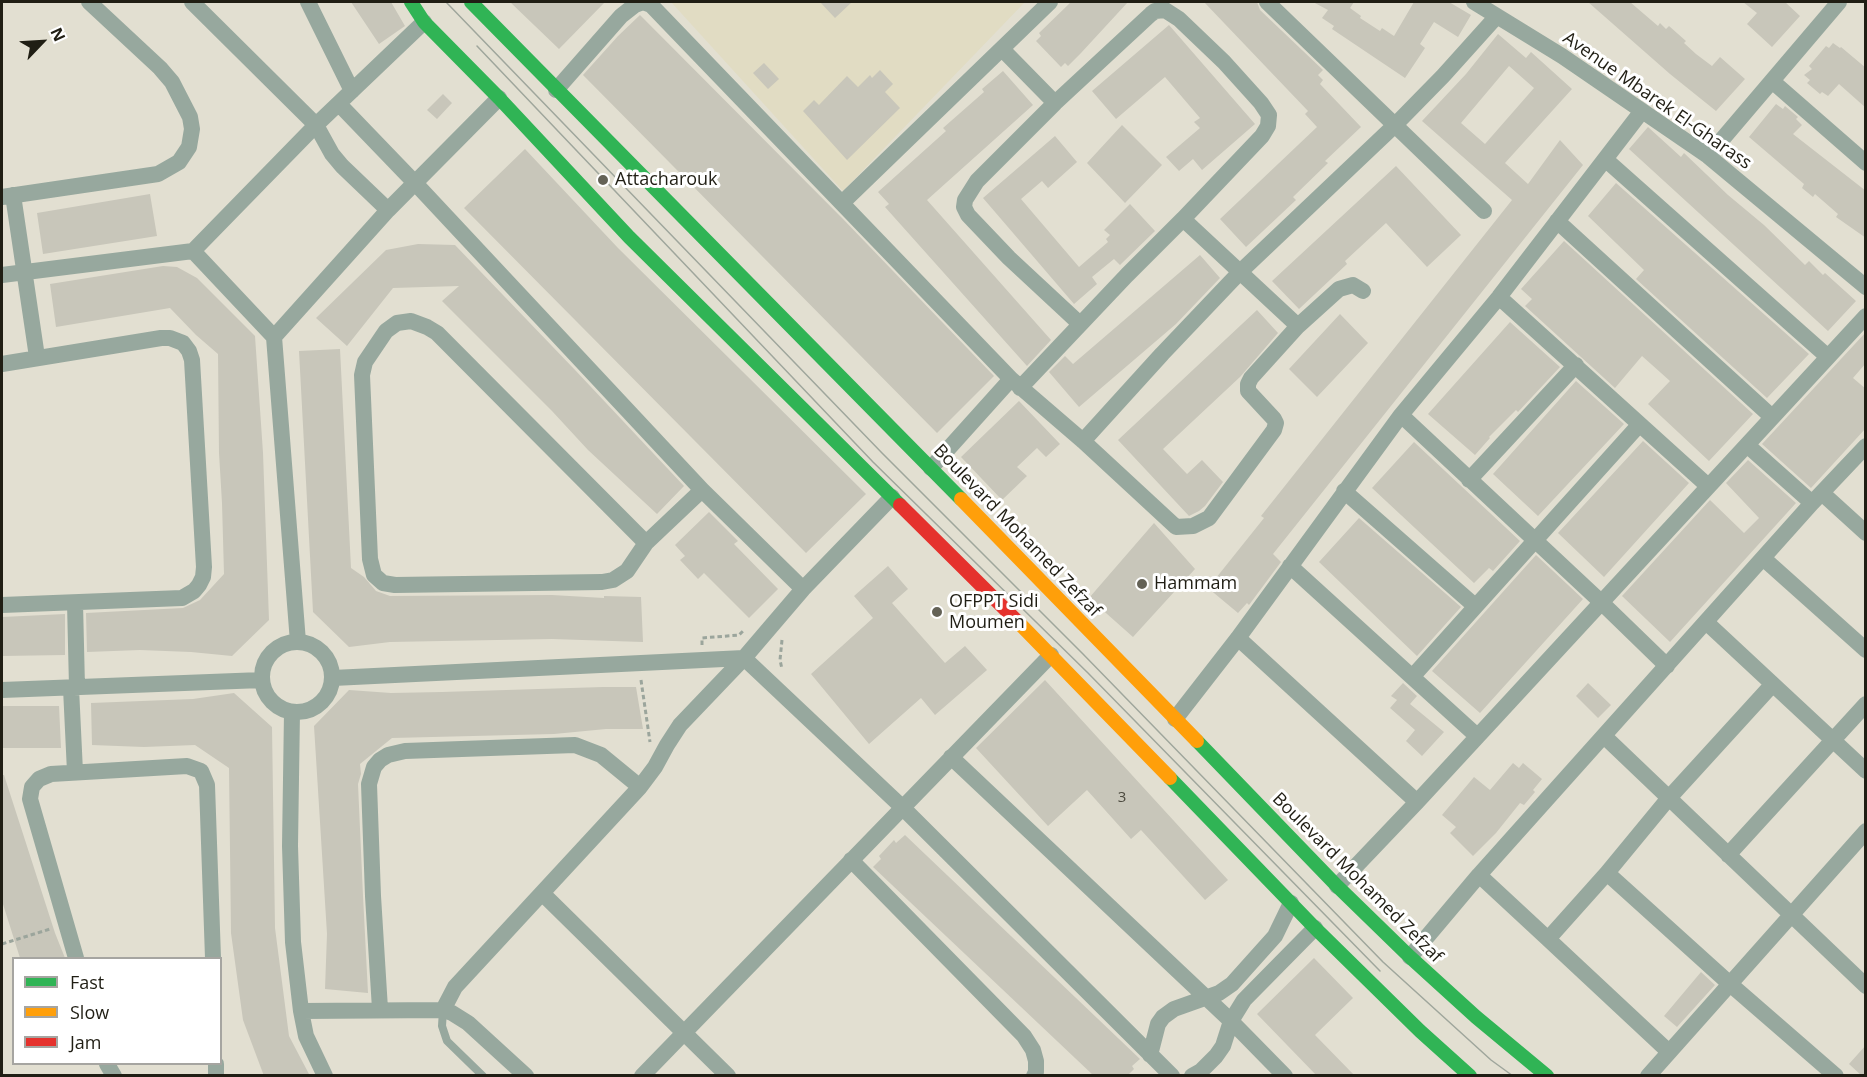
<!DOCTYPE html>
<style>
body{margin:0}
#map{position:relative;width:1867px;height:1077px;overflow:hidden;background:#e2dfd1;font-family:"Open Sans",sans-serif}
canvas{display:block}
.frame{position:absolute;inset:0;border:3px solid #201e14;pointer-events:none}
.legend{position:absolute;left:12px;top:957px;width:210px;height:108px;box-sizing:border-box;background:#fff;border:2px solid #a6a5a1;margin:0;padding:8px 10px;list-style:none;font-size:18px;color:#201e14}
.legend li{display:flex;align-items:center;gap:12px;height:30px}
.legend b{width:30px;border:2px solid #a6a5a1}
.north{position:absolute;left:12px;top:12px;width:60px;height:60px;-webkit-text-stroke:4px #fff;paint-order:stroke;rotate:65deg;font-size:16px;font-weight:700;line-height:24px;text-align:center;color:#201e14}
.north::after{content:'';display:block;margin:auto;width:21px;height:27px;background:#201e14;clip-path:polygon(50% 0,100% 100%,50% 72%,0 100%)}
</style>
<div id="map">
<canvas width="1867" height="1077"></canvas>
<div class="frame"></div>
<ul class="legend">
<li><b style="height:8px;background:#30b455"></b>Fast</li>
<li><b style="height:8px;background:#ff9f0a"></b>Slow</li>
<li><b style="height:8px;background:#e5322d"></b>Jam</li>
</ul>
<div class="north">N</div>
</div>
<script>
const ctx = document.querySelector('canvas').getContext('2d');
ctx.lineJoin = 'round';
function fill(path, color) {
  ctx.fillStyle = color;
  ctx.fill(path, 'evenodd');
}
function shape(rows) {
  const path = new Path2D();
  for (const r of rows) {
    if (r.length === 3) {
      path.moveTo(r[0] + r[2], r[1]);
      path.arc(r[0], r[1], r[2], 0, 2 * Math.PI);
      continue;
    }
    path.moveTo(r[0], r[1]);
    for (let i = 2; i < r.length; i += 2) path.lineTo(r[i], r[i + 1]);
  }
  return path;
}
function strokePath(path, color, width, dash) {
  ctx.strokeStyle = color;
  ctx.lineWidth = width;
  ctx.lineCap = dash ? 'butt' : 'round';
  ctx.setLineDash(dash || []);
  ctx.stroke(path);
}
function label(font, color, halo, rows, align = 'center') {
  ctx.font = font + ' "Open Sans",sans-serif';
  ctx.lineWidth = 6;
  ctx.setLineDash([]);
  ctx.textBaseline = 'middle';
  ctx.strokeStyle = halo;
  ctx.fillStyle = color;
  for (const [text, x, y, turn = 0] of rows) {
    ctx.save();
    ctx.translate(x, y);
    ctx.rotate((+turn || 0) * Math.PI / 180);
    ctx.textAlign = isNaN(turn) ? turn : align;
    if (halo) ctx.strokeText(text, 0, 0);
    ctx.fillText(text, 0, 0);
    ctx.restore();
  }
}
fill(shape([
 [671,2,1025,2,843,191]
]), '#e1dcc3');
fill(shape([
 [351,2,391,2,405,26,379,44],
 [510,2,605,2,559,49],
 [820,2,852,2,835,18],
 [1071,2,1128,2,1081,53,1068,66,1065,63,1061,67,1036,41,1041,36,1039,33],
 [1204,2,1257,2,1260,10,1323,70,1318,75,1323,80,1320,84,1361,127,1325,161,1328,163,1293,197,1296,200,1246,247,1220,219,1317,127,1305,114,1308,111],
 [1313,2,1354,2,1350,8,1361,16,1360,18,1380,31,1382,28,1394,36,1414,2,1449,2,1471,15,1458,37,1434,22,1420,44,1425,48,1405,78,1332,29,1334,26,1322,18,1328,10],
 [1588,2,1630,2,1658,26,1660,23,1666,29,1669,26,1686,41,1684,43,1696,54,1712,66,1720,57,1745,79,1716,111,1670,74],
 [1743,2,1785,2,1800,16,1772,47,1747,24,1757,13],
 [640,15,843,219,994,376,937,433,583,75,618,36],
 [1169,25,1255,124,1202,170,1193,159,1179,171,1166,157,1200,128,1194,122,1200,118,1165,77,1116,119,1092,91],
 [1498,34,1526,58,1531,52,1572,89,1505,163,1528,184,1560,140,1583,165,1273,554,1281,562,1249,605,1247,603,1238,613,1208,588,1264,518,1261,516,1512,200,1422,121,1466,74],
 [1509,66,1534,88,1485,144,1461,123],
 [1833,43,1840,48,1841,47,1866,68,1866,108,1839,84,1828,96,1822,92,1820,94,1807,83,1810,80,1804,75,1812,69,1809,66,1826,46,1829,48],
 [764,63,779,79,768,89,753,73],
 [880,70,893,84,885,92,900,108,847,160,803,111,814,100,819,105,847,76,858,87,870,75,872,78],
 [1003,71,1033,105,927,200,1051,340,1027,366,885,207,889,204,878,192,946,131,943,128,984,92,982,89],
 [443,94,452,103,437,119,427,110],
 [1776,104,1783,109,1785,106,1798,117,1796,119,1802,125,1793,134,1866,191,1866,238,1836,217,1838,214,1815,194,1813,197,1802,188,1804,184,1749,137],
 [1122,125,1162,165,1125,203,1087,163],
 [1648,127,1681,157,1684,153,1728,195,1764,225,1805,265,1809,261,1823,275,1825,273,1856,301,1828,331,1629,149],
 [1055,136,1077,162,1048,188,1042,181,1021,199,1079,267,1108,242,1106,239,1110,235,1104,230,1130,204,1155,231,1120,265,1114,259,1092,277,1097,284,1074,304,983,198],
 [525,149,618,248,866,494,806,553,464,208],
 [1396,166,1461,235,1427,267,1386,223,1345,261,1347,264,1299,309,1272,281],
 [1616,183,1809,354,1767,398,1636,279,1644,270,1588,216],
 [150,194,157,236,43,254,37,213],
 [1564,241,1753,414,1709,461,1648,404,1670,381,1642,356,1615,388,1525,306,1532,299,1521,289],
 [418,244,455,245,576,371,684,486,657,514,588,450,552,411,442,301,459,286,393,288,347,346,316,318,386,250],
 [1200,255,1220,278,1176,324,1079,407,1049,372,1065,356,1073,364],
 [163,266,177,267,197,278,255,336,263,453,269,620,232,656,191,652,140,650,87,652,86,613,183,608,200,600,224,574,222,503,219,453,218,354,196,335,170,308,56,327,50,284],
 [1257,310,1278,333,1240,377,1163,449,1187,474,1202,460,1223,482,1205,506,1199,511,1189,516,1118,440],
 [1340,314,1368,343,1317,397,1289,369],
 [1510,322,1560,367,1518,412,1516,410,1489,437,1490,438,1475,455,1428,414],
 [1866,332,1866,363,1853,378,1866,389,1866,428,1811,488,1762,444],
 [340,349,351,568,364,577,376,591,390,596,552,595,604,598,604,596,641,597,643,642,552,639,442,641,390,642,349,647,313,612,299,351],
 [1576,381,1624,424,1538,516,1493,474],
 [1019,401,1060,444,1046,457,1037,448,1017,467,1027,476,1002,500,961,457],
 [1643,441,1689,483,1604,577,1558,533],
 [1414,442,1520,541,1493,571,1489,568,1474,583,1372,488],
 [1748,460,1796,503,1670,642,1622,596,1710,500,1744,533,1759,518,1726,483],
 [709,512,738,541,734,544,778,589,749,618,704,573,698,579,680,560,685,556,675,545],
 [1359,518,1461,607,1417,656,1319,562],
 [1154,523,1195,569,1133,637,1089,598],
 [1536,555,1583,599,1480,713,1432,671],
 [888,566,908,589,892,603,945,663,965,646,987,670,935,715,921,698,869,744,811,674,873,618,854,596],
 [65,614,65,655,2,656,2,617],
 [1045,680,1228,880,1205,900,1141,830,1131,839,1087,790,1048,826,976,748],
 [1403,683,1417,696,1410,704,1444,732,1422,756,1406,741,1415,730,1390,708,1397,700,1391,696],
 [1588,683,1611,705,1598,718,1576,696],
 [603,687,636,687,643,729,606,729,554,734,392,738,360,764,361,774,358,784,363,896,368,993,325,989,327,934,314,726,349,690,391,693,442,692],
 [234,693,272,727,275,928,289,1036,310,1076,264,1076,243,1020,231,933,229,768,195,745,144,747,92,745,91,703,193,699],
 [2,706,59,706,61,748,2,748],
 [1513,763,1519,768,1523,763,1542,779,1533,790,1535,792,1524,805,1520,803,1496,833,1473,856,1450,833,1456,827,1442,815,1474,777,1490,790],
 [2,775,4,775,55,933,65,958,20,958,2,901],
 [905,835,1140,1059,1132,1066,1134,1069,1127,1076,1094,1076,873,867,881,859,879,856,894,840,896,843],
 [1314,958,1353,998,1315,1035,1355,1076,1317,1076,1257,1014],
 [1701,972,1715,985,1677,1027,1664,1016],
 [1866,1045,1866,1076,1862,1076,1849,1064]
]), '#c8c6ba');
strokePath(shape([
 [782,640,780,660,782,669],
 [702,645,702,638,739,635,743,631],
 [641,680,650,742],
 [2,944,50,929]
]), '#9ba59c', 3, [4.5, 3]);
strokePath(shape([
 [443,1010,442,1026,447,1041,483,1076]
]), '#97a89e', 8);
strokePath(shape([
 [192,2,316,125,332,154,342,166,388,210],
 [308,2,352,91],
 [1267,2,1484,211],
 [1474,2,1562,56,1708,156,1866,287],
 [1002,49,1055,103],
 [1772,81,1866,163],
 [556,90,621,16,635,5,643,2,651,5,1011,379,1083,441,1176,527,1193,526,1209,518,1274,430,1276,423,1274,419,1248,391,1248,384,1251,378,1298,326,1339,289,1353,285,1363,291],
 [339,104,416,184,702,490,803,589],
 [1708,156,1839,2],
 [1605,159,1828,357],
 [13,195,37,357],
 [2,197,158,174,179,162,189,147,192,129,190,117,172,82,160,68,89,2],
 [842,203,1050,2],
 [1183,219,1298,326],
 [1557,221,1772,417],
 [193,251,274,337],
 [2,275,193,251,316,125,424,22],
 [1499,297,1708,486],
 [2,364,161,338,170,338,183,343,189,351,192,360,204,567,203,577,199,585,194,591,182,598,2,605],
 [1020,388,1127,275,1183,219,1262,136,1268,126,1269,115,1261,103,1224,62,1179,19,1165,10,1155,11,1151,14,1055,103,977,181,965,200,964,207,968,215,1009,258,1080,324],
 [1401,415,1601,602,1667,666],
 [1083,441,1162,354,1240,272,1394,126,1443,76,1497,16],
 [1747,445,1812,503],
 [931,468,1011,379],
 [1469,480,1576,365],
 [1344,491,1475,606],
 [1822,493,1866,533],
 [646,543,437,333,427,327,411,321,397,323,386,331,365,362,362,375,370,559,374,575,383,583,395,585,602,582,613,580,627,571,646,543,702,490],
 [1763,558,1866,650],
 [1290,566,1477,736],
 [75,603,77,687],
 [1706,622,1866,771],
 [1238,638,1417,802],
 [297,677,35],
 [298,642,274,337,388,210,499,98],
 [1413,676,1639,425],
 [333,678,744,658,902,807,1172,1076],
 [71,688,75,772],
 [2,690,262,680],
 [292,712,290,846,293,942,301,1011,306,1036,325,1076],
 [1175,719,1238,638,1401,415,1499,297,1642,111],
 [1604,736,1866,986],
 [951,757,1231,1021,1285,1076],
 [1728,855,1866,704],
 [851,860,1024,1036,1033,1050,1036,1061,1036,1072,1034,1076],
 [1607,873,1730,984,1836,1076],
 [1479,875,1548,939,1607,873,1668,799,1772,685],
 [1337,886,1417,802,1866,316],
 [542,893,728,1076],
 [1548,939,1669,1052],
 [1410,957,1479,875,1812,503,1866,446],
 [76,958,30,799,32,787,39,779,51,774,187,766,201,771,207,785,213,958],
 [380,1009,373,896,369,784,374,767,380,760,388,755,405,751,575,745,601,755,640,787],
 [443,1010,455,987,640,787,655,767,667,745,680,725,744,658,803,589,892,497],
 [301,1011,443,1010,452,1013,468,1023,526,1076],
 [1150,1055,1158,1024,1163,1017,1174,1009,1219,993,1232,984,1275,936,1291,903],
 [107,1064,114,1076],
 [216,1064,216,1076],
 [642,1076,1051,655],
 [1192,1076,1201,1071,1216,1056,1223,1046,1231,1021,1244,1000,1315,928],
 [1648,1076,1866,831]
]), '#97a89e', 16);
strokePath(shape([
 [411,2,424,22,499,98,629,237,900,505],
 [471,2,961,499],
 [1197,741,1337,886,1410,957,1476,1017,1547,1076],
 [1170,778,1315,928,1420,1031,1470,1076]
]), '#30b455', 14);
strokePath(shape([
 [961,499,1197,741],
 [1019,623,1170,778]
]), '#ff9f0a', 14);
strokePath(shape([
 [900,505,1019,623]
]), '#e5322d', 14);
strokePath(shape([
 [446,2,882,453,1083,654,1383,962,1491,1060,1513,1076],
 [477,46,873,462,1088,673,1380,971]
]), '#9fa69c', 1.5);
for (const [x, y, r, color] of [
 [603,180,6,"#646256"],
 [1142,584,6,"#646256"],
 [937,612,6,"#646256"]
]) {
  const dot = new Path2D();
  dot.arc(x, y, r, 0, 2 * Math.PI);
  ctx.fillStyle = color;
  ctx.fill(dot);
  strokePath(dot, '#fff', 2);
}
label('15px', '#4c4a3f', null, [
 ["3",1122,798]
]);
label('18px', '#201e14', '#fff', [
 ["Avenue Mbarek El-Gharass",1657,101,35],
 ["Boulevard Mohamed Zefzaf",1017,531,46],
 ["Boulevard Mohamed Zefzaf",1357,878,45]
]);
label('18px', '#201e14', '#fff', [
 ["Attacharouk",615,180],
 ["Hammam",1154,584],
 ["OFPPT Sidi",949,602],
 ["Moumen",949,623]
], 'left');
</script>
